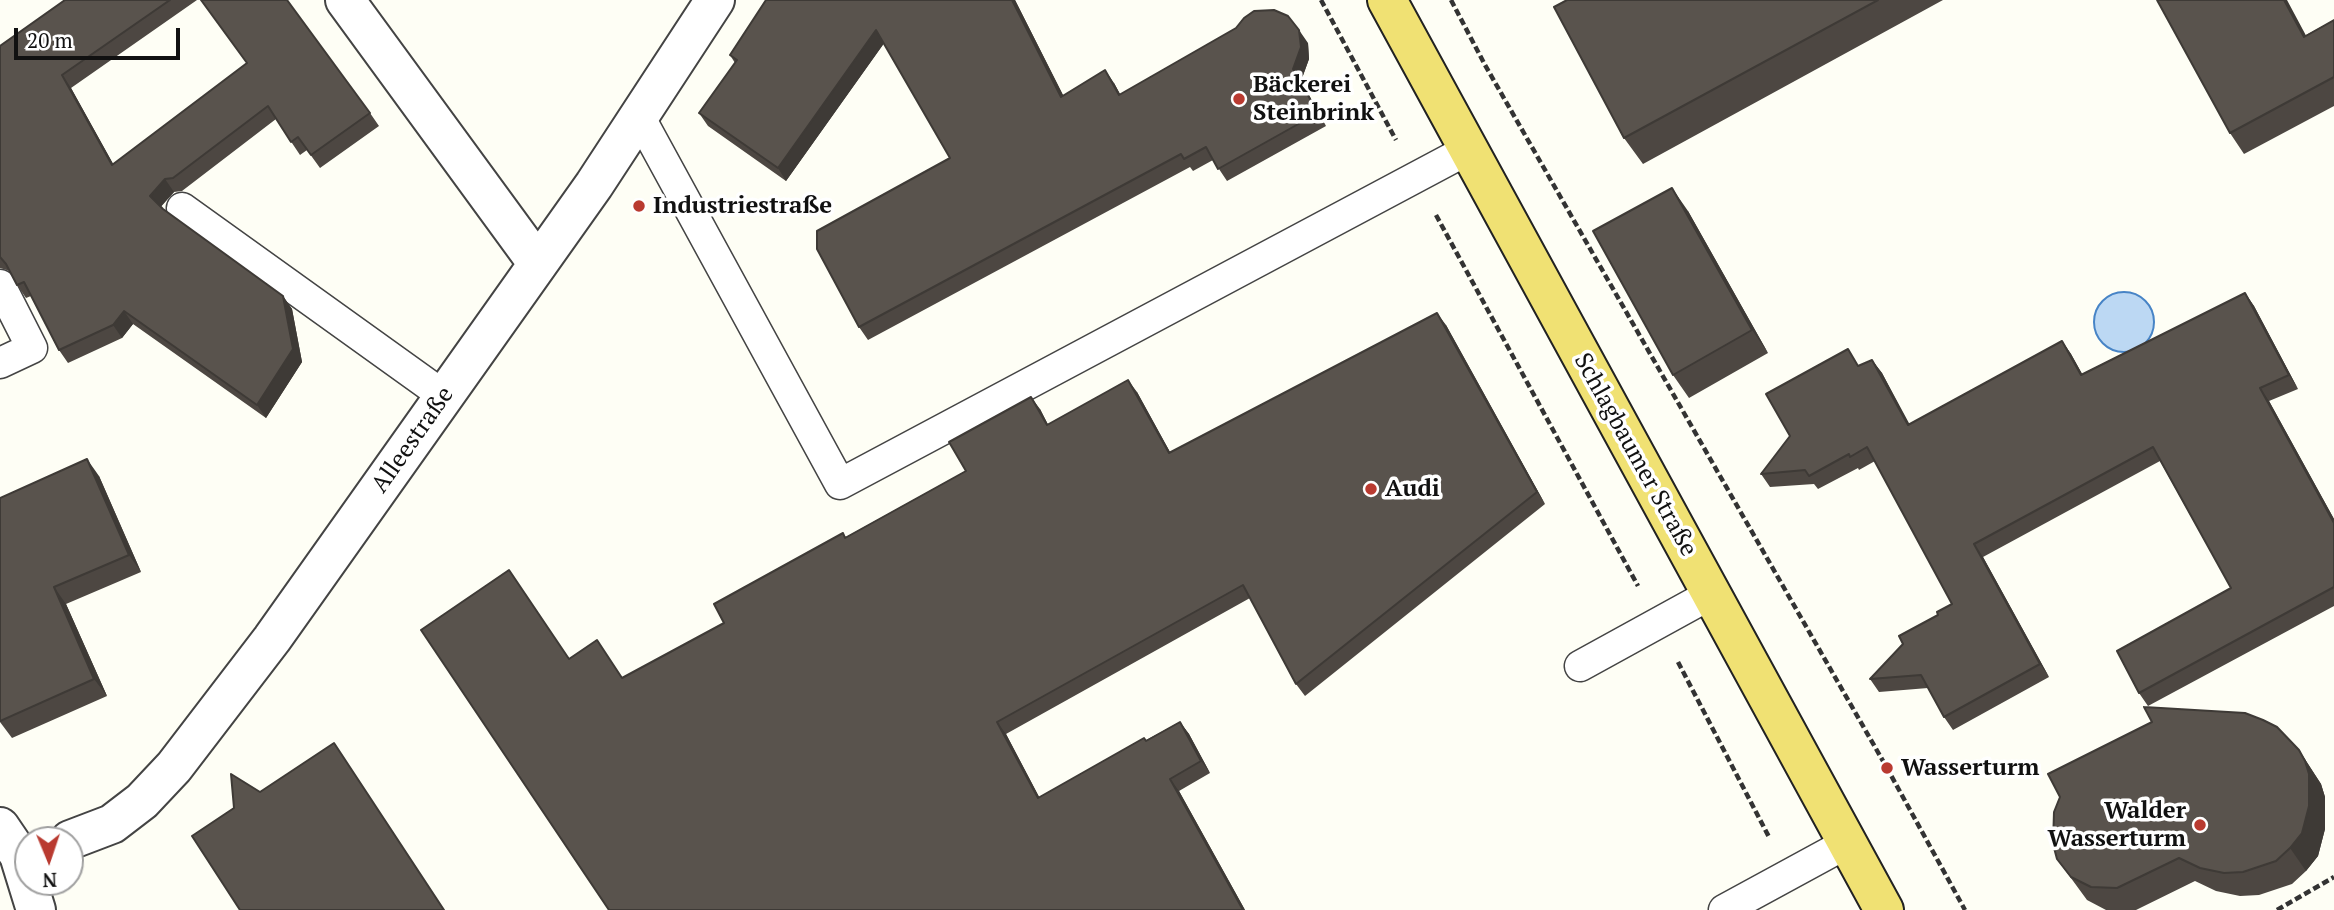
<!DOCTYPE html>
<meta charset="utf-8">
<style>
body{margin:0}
#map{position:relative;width:2334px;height:910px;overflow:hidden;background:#fefef5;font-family:"PT Serif",serif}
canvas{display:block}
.north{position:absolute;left:14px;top:826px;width:70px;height:70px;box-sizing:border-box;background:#fff;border:2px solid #a0a0a0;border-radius:50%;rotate:178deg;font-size:19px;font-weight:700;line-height:28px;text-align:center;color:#111}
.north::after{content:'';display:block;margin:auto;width:24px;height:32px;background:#b93a30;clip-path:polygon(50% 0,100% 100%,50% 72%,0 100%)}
.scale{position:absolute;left:14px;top:28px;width:166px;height:32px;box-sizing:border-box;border:4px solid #111;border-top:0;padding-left:9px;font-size:21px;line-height:24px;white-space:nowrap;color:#111;-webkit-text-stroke:5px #fff;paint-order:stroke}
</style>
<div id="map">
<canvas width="2334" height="910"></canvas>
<div class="north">N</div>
<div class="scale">20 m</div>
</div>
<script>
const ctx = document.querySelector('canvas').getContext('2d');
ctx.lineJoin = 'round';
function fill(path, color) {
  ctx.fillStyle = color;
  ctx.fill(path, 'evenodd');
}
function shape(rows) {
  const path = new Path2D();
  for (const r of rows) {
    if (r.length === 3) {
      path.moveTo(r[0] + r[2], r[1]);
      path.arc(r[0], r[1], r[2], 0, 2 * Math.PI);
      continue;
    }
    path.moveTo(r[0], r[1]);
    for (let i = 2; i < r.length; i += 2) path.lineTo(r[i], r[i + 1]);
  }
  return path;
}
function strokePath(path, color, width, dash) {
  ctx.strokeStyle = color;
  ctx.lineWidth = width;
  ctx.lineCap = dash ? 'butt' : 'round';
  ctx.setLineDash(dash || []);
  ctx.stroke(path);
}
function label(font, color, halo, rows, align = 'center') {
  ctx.font = font + ' "PT Serif",serif';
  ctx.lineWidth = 7;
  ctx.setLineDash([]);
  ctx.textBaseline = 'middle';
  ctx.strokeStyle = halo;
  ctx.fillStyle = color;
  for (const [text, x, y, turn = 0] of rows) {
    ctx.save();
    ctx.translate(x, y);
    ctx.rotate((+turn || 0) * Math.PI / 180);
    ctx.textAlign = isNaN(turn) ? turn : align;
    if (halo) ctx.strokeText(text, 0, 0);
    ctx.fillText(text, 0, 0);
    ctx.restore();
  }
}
const water = shape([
 [2124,322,30]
]);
fill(water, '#bcd8f3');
strokePath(water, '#4784c6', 2);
const lane = shape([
 [639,116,840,484,1469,149],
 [182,208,444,396],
 [0,285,32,348,0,363],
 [1580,666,1711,594],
 [1724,910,1849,842]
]);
const street = shape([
 [345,0,538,264],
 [0,827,19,855,36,910],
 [70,840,112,824,142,801,174,767,272,639,594,185,715,0]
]);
const primary = shape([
 [1387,0,1884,910]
]);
strokePath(lane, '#444', 33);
strokePath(street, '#444', 42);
strokePath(primary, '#222', 42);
strokePath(shape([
 [1321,0,1396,140],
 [1451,0,1485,65,1887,768,1965,910],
 [1436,215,1638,586],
 [1678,662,1769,837],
 [2277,910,2334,877]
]), '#333', 4.5, [7, 3.5]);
strokePath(lane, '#fff', 30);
strokePath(street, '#fff', 38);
strokePath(primary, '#f0e173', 38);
fill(shape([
 [65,0,197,0,71,88,113,164,247,63,370,113,379,126,320,168,307,150,300,155,276,119,182,191,174,192,160,207,283,296,292,309,302,362,266,418,133,324,122,338,68,363,59,350,31,296,26,298,17,285,10,271,0,268,0,46],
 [766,0,1015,0,1063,95,1114,83,1120,94,1308,43,1309,59,1301,81,1326,126,1227,181,1213,160,1193,171,1190,167,868,340,859,327,950,158,884,43,786,181,708,126,699,113,735,63,730,55],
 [1567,0,1943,0,1643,164,1624,138],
 [2334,20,2334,106,2244,154,2230,133,2306,35],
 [1688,211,1768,353,1689,398,1673,375],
 [2245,293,2254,306,2298,389,2269,401,2334,519,2334,606,2148,706,2139,693,2231,588,2160,461,1983,557,2049,677,1953,730,1944,717,1928,688,1879,692,1870,679,1938,615,1952,604,1875,461,1859,470,1858,468,1818,489,1814,484,1770,487,1761,474,1790,436,1859,366,1872,360,1882,373,1909,425,2062,341,2071,354,2082,374],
 [1446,325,1545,504,1305,696,1296,684,1250,598,1006,734,1039,797,1180,722,1189,734,1210,773,1179,791,1245,910,570,659,622,678,724,623,843,533,846,537,966,471,1040,409,1048,425,1137,392,1170,452],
 [99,476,141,572,66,604,107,696,12,738,0,722,0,498],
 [2299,750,2321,784,2325,797,2325,829,2318,856,2306,871,2292,884,2259,895,2240,896,2216,891,2195,881,2136,910,2106,910,2087,900,2057,859]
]), '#4d4742');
fill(shape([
 [1012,0,1015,0,1070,109,1061,97],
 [2284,0,2287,0,2318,58,2304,37],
 [876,30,885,42,786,181,778,168],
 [1299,30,1308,43,1309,59,1301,81,1326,126,1318,113,1293,69],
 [1105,70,1114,83,1127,107,1119,95],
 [62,75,71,88,121,178,112,165],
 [165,179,174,192,159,209,150,196],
 [1672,188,1688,211,1768,353,1752,330],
 [2245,293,2254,306,2298,389,2289,375],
 [283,296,292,309,302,362,266,418,257,405],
 [124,311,133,324,122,338,113,325],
 [1437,313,1446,325,1545,504,1537,492],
 [2062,341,2071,354,2090,388,2081,375],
 [1872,360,1882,373,1917,438,1908,425],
 [1128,380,1137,392,1177,465,1169,453],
 [2260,388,2269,401,2334,519,2334,523],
 [1031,397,1040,409,1055,438,1047,425],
 [87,459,99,476,141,572,129,555],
 [1974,544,1983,557,2049,677,2040,664],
 [54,587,66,604,107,696,94,679],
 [997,722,1006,734,1046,810,1038,798],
 [1180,722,1189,734,1210,773,1201,761],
 [2299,750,2321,784,2325,797,2325,829,2318,856,2306,871,2290,848],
 [1170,779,1179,791,1245,910,1243,910]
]), '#3e3a36');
const building = shape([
 [65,0,170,0,62,75,112,165,247,63,201,0,287,0,370,113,311,155,298,137,291,142,268,106,173,178,165,179,150,196,163,209,283,296,293,349,257,405,124,311,113,325,59,350,24,282,17,285,6,264,0,257,0,46,65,0],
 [766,0,1012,0,1061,97,1105,70,1119,95,1236,28,1244,18,1254,11,1274,10,1288,16,1299,30,1301,47,1293,69,1318,113,1218,169,1206,147,1184,159,1181,154,859,327,817,249,817,231,950,158,876,30,778,168,699,113,737,60,730,55,766,0],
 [1567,0,1878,0,1624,138,1554,7,1567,0],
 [2157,0,2284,0,2304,37,2334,20,2334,77,2230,133,2157,0],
 [1672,188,1752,330,1673,375,1593,231,1672,188],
 [2245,293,2289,375,2260,388,2334,523,2334,587,2139,693,2117,651,2231,588,2153,447,1974,544,2040,664,1944,717,1921,675,1870,679,1903,644,1899,636,1938,615,1937,612,1952,604,1867,447,1850,457,1849,454,1809,476,1805,470,1761,474,1790,436,1766,394,1848,349,1858,366,1872,360,1908,425,2062,341,2081,375,2245,293],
 [1437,313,1537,492,1296,684,1243,585,997,722,1038,798,1144,738,1146,741,1180,722,1201,761,1170,779,1243,910,609,910,421,630,509,570,569,659,597,640,622,678,724,623,714,604,843,533,845,538,966,471,949,442,1031,397,1047,425,1128,380,1169,453,1437,313],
 [87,459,129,555,54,587,94,679,0,721,0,498,87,459],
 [2144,707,2245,713,2263,720,2277,727,2299,750,2305,761,2309,774,2309,806,2302,833,2290,848,2276,861,2243,872,2224,873,2200,868,2179,858,2117,888,2091,887,2071,877,2057,859,2053,844,2054,812,2060,797,2048,774,2152,722,2144,707],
 [334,743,444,910,240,910,192,836,234,808,231,774,260,792,334,743]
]);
fill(building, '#59534d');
strokePath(building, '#3e3a36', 2);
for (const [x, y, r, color] of [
 [1239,99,7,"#b93a30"],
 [639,206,7,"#b93a30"],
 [1371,489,7,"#b93a30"],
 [1887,768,7,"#b93a30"],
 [2200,825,7,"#b93a30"]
]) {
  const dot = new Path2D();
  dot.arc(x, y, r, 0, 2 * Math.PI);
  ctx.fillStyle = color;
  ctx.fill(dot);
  strokePath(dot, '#fff', 2.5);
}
label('bold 24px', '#111', '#fff', [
 ["Bäckerei",1253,85],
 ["Steinbrink",1253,113],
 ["Industriestraße",653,206],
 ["Audi",1385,489],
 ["Wasserturm",1901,768],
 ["Walder",2186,811,"right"],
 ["Wasserturm",2186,839,"right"]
], 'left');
label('24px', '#111', '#fff', [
 ["Alleestraße",413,440,-55],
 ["Schlagbaumer Straße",1635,455,61]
]);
</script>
